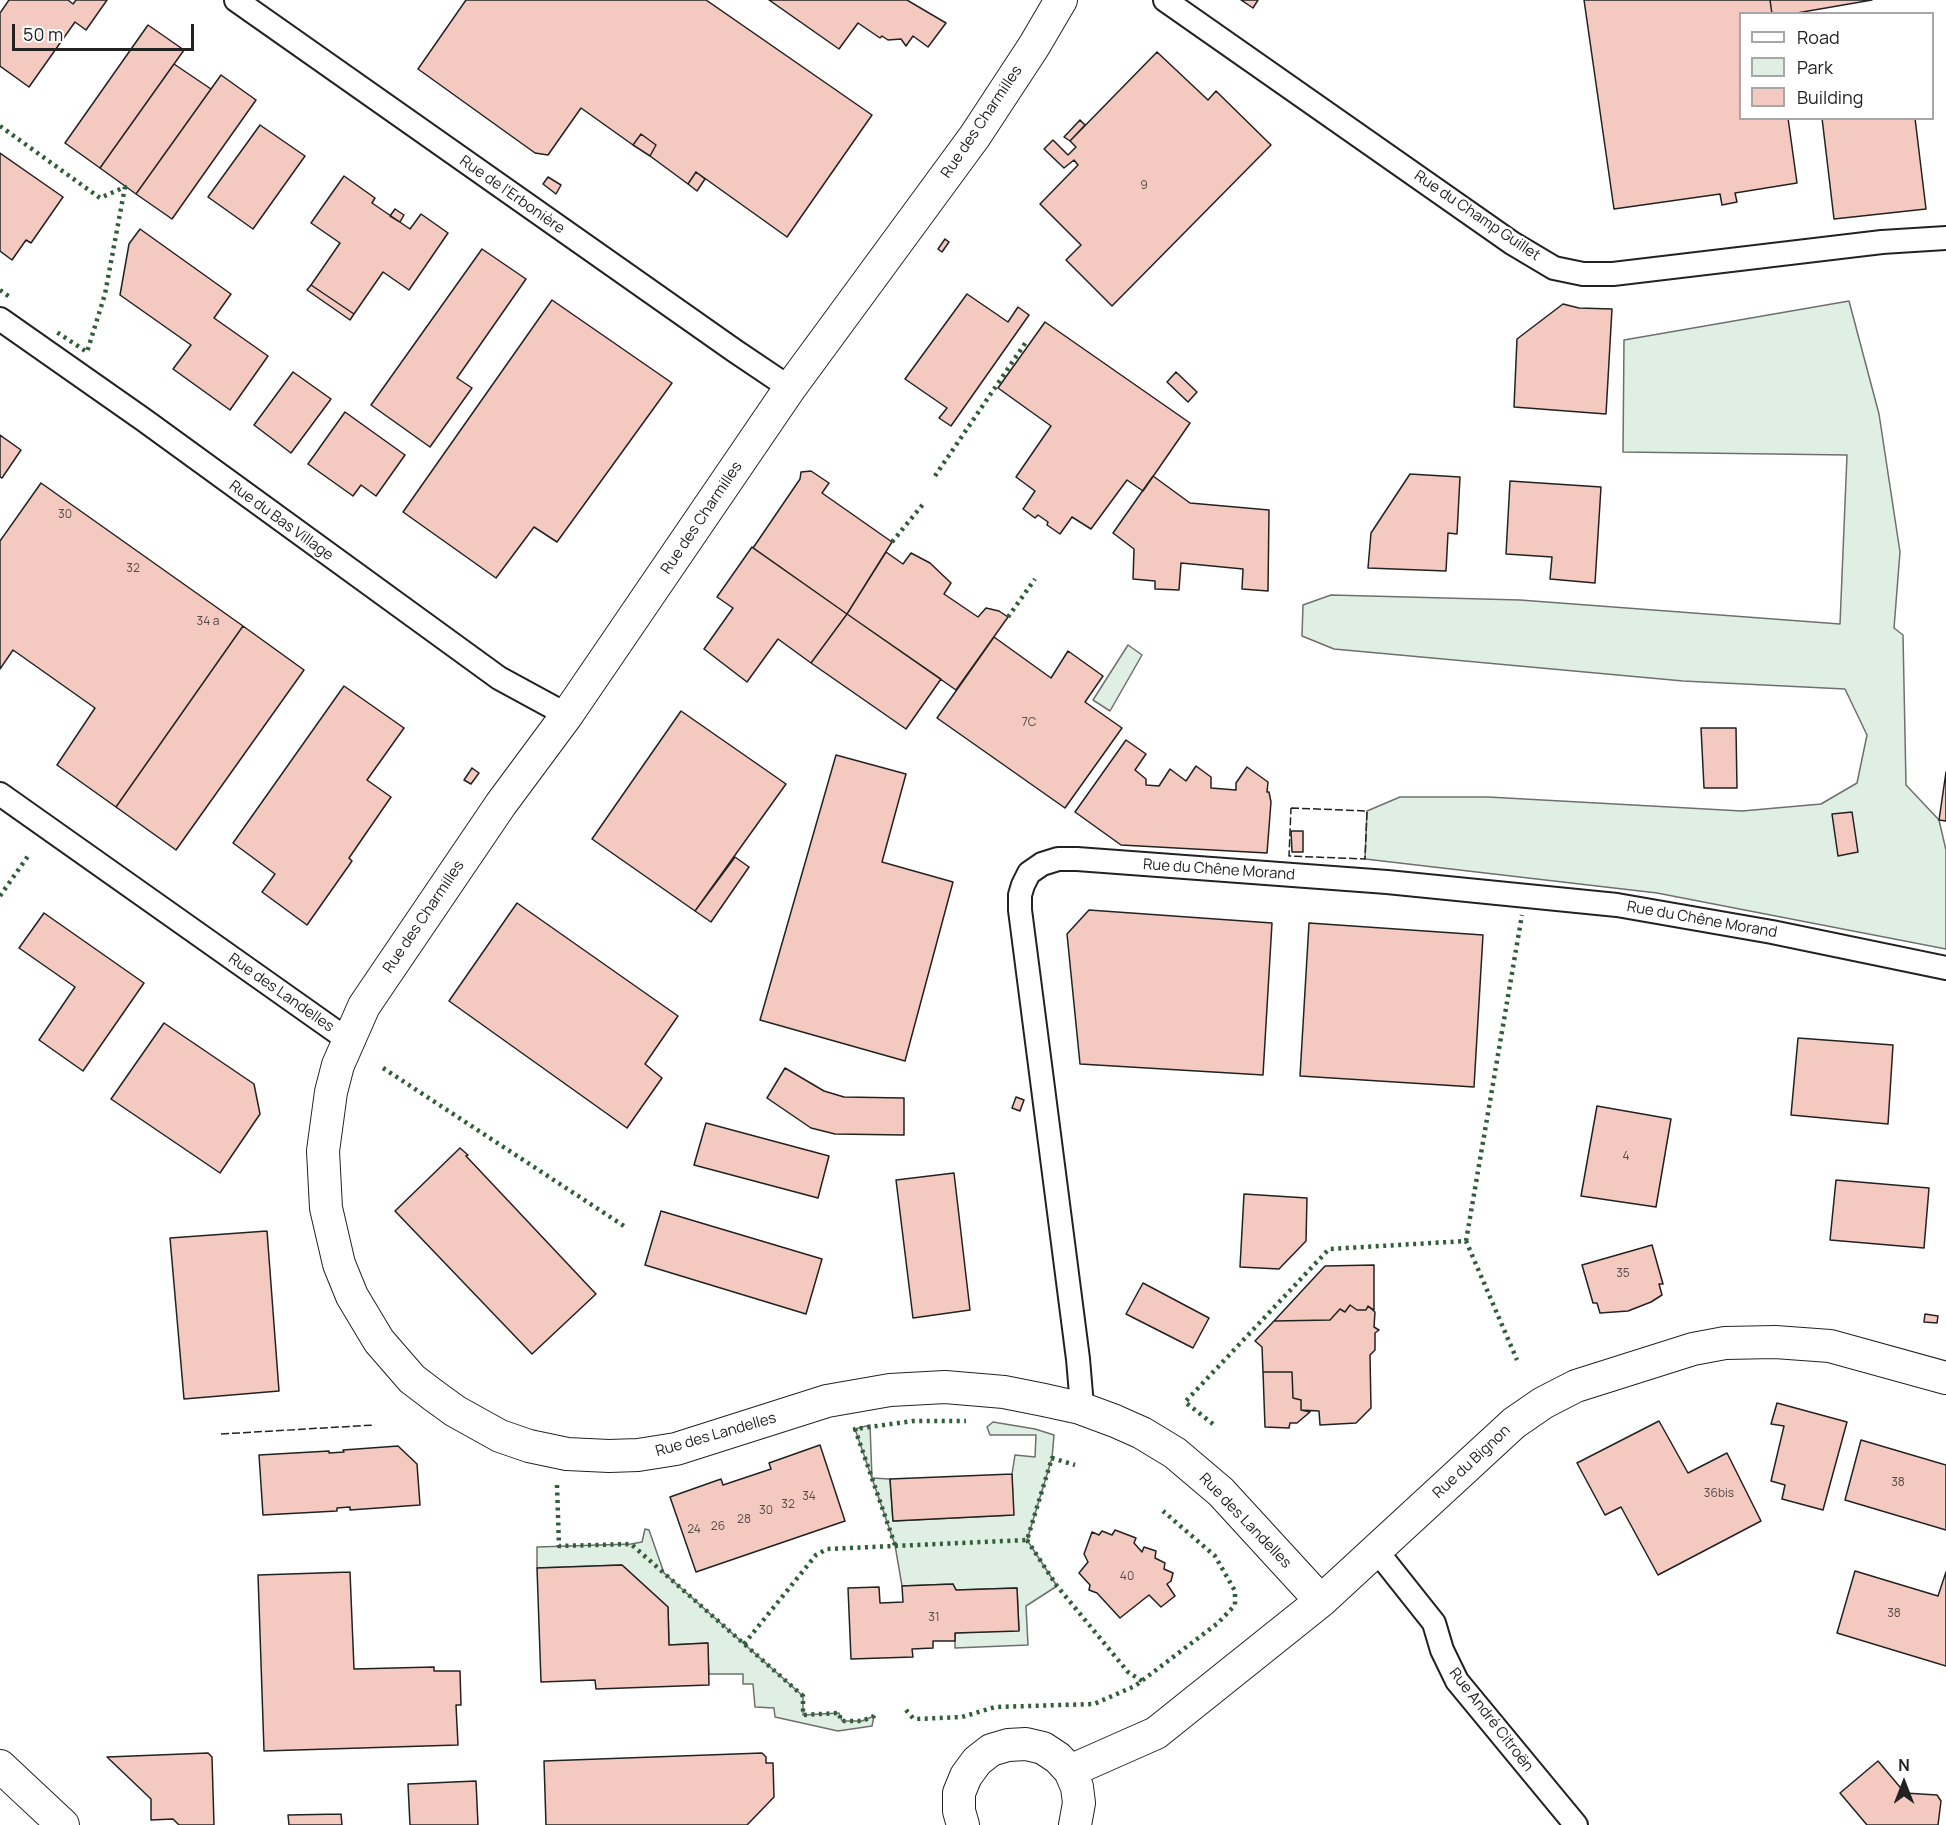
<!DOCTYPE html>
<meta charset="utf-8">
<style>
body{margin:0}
#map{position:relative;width:1946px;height:1825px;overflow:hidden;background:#fff;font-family:Manrope,sans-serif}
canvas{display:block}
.legend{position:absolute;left:1739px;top:12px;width:195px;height:108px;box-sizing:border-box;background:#fff;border:2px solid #a7a7a7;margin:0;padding:8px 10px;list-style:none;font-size:18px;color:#222}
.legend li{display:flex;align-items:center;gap:12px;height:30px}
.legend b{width:30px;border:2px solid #a7a7a7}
.north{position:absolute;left:1874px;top:1753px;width:60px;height:60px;-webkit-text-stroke:4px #fff;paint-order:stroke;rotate:0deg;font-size:16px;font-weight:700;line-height:24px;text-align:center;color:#222}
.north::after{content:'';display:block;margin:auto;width:21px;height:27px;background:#222;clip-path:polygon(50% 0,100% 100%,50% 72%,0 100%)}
.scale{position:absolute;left:12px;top:24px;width:182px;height:27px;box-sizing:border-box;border:3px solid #222;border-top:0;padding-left:8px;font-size:18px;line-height:21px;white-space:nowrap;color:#222;-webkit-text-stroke:4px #fff;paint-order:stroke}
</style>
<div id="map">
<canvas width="1946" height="1825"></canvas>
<ul class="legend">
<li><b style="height:8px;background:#fff"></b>Road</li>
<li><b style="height:16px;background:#e0efe3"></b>Park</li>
<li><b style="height:16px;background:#f3c9c0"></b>Building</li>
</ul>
<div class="north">N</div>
<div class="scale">50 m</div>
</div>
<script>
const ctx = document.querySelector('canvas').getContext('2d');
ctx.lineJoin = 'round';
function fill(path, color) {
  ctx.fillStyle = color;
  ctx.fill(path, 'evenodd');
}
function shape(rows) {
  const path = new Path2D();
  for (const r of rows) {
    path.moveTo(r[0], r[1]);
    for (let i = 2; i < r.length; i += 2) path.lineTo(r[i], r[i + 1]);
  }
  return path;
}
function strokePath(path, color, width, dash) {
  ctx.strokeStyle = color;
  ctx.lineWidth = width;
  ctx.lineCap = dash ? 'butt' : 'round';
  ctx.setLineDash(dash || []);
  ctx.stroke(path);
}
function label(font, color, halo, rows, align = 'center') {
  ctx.font = font + ' Manrope,sans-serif';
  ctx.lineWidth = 4.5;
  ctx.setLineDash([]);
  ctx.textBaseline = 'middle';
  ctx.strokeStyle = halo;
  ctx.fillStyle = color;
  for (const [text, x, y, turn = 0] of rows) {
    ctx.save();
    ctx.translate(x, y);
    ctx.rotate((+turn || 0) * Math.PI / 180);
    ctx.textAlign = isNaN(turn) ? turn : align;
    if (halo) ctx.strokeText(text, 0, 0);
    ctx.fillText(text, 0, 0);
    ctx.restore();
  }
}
const green = shape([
 [1849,301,1879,414,1900,552,1894,628,1903,635,1906,785,1939,820,1946,850,1946,949,1657,893,1365,859,1367,811,1400,797,1488,797,1742,811,1821,804,1857,783,1867,735,1845,689,1683,681,1334,649,1302,636,1303,605,1331,595,1520,600,1840,624,1847,455,1623,452,1624,340,1849,301],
 [1128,645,1142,655,1110,711,1093,700,1128,645],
 [993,1422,1035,1429,1054,1435,1052,1458,1027,1540,1057,1586,1026,1606,1028,1645,955,1648,955,1633,1019,1630,1017,1588,956,1590,953,1584,902,1586,895,1545,855,1429,870,1425,872,1478,890,1479,893,1521,1013,1515,1012,1474,1015,1455,1035,1457,1036,1435,990,1435,987,1427,993,1422],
 [645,1529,649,1530,664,1573,803,1696,803,1715,839,1713,842,1721,862,1721,874,1716,872,1726,838,1731,775,1717,774,1708,755,1707,753,1684,743,1684,743,1674,709,1674,707,1643,669,1645,668,1607,622,1565,537,1568,537,1547,631,1544,642,1542,645,1529]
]);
fill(green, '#e0efe3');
strokePath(green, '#6f6f6f', 1.5);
const building = shape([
 [9,0,68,0,73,4,76,0,107,0,86,30,75,22,29,87,0,66,0,13,9,0],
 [466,0,706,0,872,115,787,237,696,172,688,184,650,156,656,145,641,134,633,145,581,108,548,155,535,153,418,69,466,0],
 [769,0,907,0,946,23,928,47,913,36,906,46,901,39,888,40,882,36,880,38,858,23,839,49,769,0],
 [1241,0,1258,0,1253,8,1241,0],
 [1584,0,1770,0,1772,14,1740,14,1740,118,1788,118,1797,183,1735,193,1737,202,1722,205,1720,194,1614,209,1584,0],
 [1770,0,1872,0,1791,14,1772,14,1770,0],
 [148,25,184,50,100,168,65,143,148,25],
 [1157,52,1208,100,1216,91,1271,145,1112,306,1066,260,1081,245,1040,204,1078,165,1074,160,1064,168,1044,149,1053,140,1068,155,1076,147,1070,141,1157,52],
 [174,64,211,89,136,194,100,168,174,64],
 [221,75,256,100,172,219,136,194,221,75],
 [1822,118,1915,118,1926,209,1834,219,1822,118],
 [1080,120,1085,125,1070,141,1064,137,1080,120],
 [260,125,305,156,253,229,208,197,260,125],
 [641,134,656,145,650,156,633,145,641,134],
 [0,153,63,197,31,243,26,240,12,260,0,251,0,153],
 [696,172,705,179,697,191,688,184,696,172],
 [344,176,375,198,372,203,410,229,421,214,448,233,409,290,383,272,354,314,311,285,340,243,311,223,344,176],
 [548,177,561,185,556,194,543,184,548,177],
 [395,209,404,215,400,222,390,216,395,209],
 [140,229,231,294,214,318,268,356,230,410,173,369,191,345,120,295,129,244,140,229],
 [945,239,949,242,942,252,938,249,945,239],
 [482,249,526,279,457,378,472,388,430,447,371,405,482,249],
 [311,285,354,314,350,320,307,290,311,285],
 [967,294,1008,322,1018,307,1029,315,951,426,939,418,947,408,905,379,967,294],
 [552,300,672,383,557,542,534,527,496,578,403,512,552,300],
 [1563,304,1579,308,1612,309,1606,414,1514,407,1517,339,1563,304],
 [1045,322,1190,423,1143,491,1127,480,1091,529,1072,517,1060,534,1047,525,1048,522,1038,515,1035,518,1023,509,1035,491,1016,477,1051,426,998,388,1045,322],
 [293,372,331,399,291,453,254,425,293,372],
 [1176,372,1197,392,1188,402,1167,382,1176,372],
 [345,412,405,455,376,496,361,485,353,496,308,464,345,412],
 [0,435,21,450,2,478,0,477,0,435],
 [811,471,829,483,822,493,892,542,847,614,753,548,800,479,801,472,811,471],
 [1410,474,1460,477,1457,534,1448,533,1446,571,1368,568,1371,533,1410,474],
 [1153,476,1190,503,1269,510,1268,591,1242,589,1243,569,1181,563,1179,590,1155,589,1155,581,1133,579,1134,549,1113,533,1153,476],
 [1510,481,1601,487,1595,583,1550,579,1552,557,1506,554,1510,481],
 [41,483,243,626,116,807,57,765,95,708,13,650,0,669,0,541,41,483],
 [752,547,847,614,811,663,778,639,747,682,704,649,733,608,717,597,752,547],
 [886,552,903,564,911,553,930,563,951,583,944,594,978,617,986,608,999,611,1008,617,956,690,847,614,886,552],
 [847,614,941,679,906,729,811,663,847,614],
 [243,626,304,670,176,850,116,807,243,626],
 [994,637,1051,678,1068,651,1103,676,1085,702,1122,728,1065,808,937,718,994,637],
 [344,686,404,728,367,780,391,797,349,858,352,861,307,925,262,892,275,874,233,843,344,686],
 [681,711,786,784,695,911,592,839,681,711],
 [1701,728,1736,728,1737,788,1704,788,1701,728],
 [1126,740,1146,754,1135,770,1146,779,1146,785,1159,786,1170,769,1186,781,1196,766,1211,777,1211,788,1236,790,1236,783,1247,767,1268,782,1267,792,1269,792,1271,802,1267,853,1121,845,1075,812,1126,740],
 [836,755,906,774,882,862,953,882,905,1061,760,1020,836,755],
 [472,768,479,773,471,784,464,780,472,768],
 [1946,772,1946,821,1939,820,1946,772],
 [1852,812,1858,852,1838,856,1832,814,1852,812],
 [1291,831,1303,831,1303,852,1292,852,1291,831],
 [735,857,749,867,711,922,695,911,735,857],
 [517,903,678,1016,645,1064,662,1078,627,1128,449,1001,517,903],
 [1089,910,1272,923,1263,1075,1080,1064,1067,934,1089,910],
 [44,913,144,983,83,1071,39,1040,75,987,19,948,44,913],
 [1309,923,1483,935,1474,1087,1300,1076,1309,923],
 [164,1023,254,1084,260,1114,220,1173,111,1099,164,1023],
 [1798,1038,1893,1045,1888,1124,1791,1115,1798,1038],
 [785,1068,824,1091,844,1097,904,1098,904,1135,835,1134,811,1128,767,1098,785,1068],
 [1016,1097,1024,1100,1020,1111,1012,1108,1016,1097],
 [1597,1106,1671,1119,1656,1207,1581,1196,1597,1106],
 [706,1123,829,1156,818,1198,694,1165,706,1123],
 [460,1148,468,1155,466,1156,596,1294,532,1354,395,1211,460,1148],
 [954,1173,970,1310,913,1318,896,1180,954,1173],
 [1836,1180,1929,1188,1924,1248,1830,1240,1836,1180],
 [1244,1194,1307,1198,1306,1241,1279,1269,1240,1267,1244,1194],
 [661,1211,822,1259,806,1314,645,1265,661,1211],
 [267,1231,279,1391,184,1399,170,1238,267,1231],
 [1652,1245,1663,1284,1659,1284,1662,1295,1651,1302,1628,1311,1600,1313,1597,1303,1593,1303,1582,1265,1652,1245],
 [1374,1265,1374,1310,1368,1306,1366,1310,1357,1310,1350,1305,1345,1312,1340,1309,1330,1320,1274,1321,1325,1266,1374,1265],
 [1143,1283,1209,1318,1193,1348,1126,1314,1143,1283],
 [1350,1305,1357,1310,1366,1310,1368,1306,1375,1312,1374,1327,1379,1330,1375,1333,1375,1350,1370,1355,1371,1408,1356,1423,1320,1425,1319,1411,1301,1410,1301,1400,1293,1398,1292,1372,1263,1372,1262,1347,1255,1341,1274,1321,1330,1320,1340,1309,1345,1312,1350,1305],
 [1925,1314,1938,1316,1937,1323,1924,1322,1925,1314],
 [1263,1372,1292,1372,1293,1398,1301,1400,1301,1410,1310,1412,1297,1423,1290,1423,1289,1428,1265,1427,1263,1372],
 [1777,1403,1847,1422,1823,1510,1782,1499,1785,1485,1771,1481,1784,1426,1771,1424,1777,1403],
 [1659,1421,1688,1473,1727,1453,1761,1521,1658,1575,1621,1507,1605,1515,1577,1463,1659,1421],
 [1861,1440,1946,1465,1946,1530,1845,1500,1861,1440],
 [820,1445,845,1521,696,1572,670,1497,721,1479,723,1485,771,1469,769,1463,820,1445],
 [398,1446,417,1464,420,1505,350,1510,350,1507,337,1508,337,1511,263,1515,259,1455,329,1451,329,1453,344,1452,343,1450,398,1446],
 [1012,1474,1014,1515,893,1521,890,1479,1012,1474],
 [1115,1530,1136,1538,1134,1543,1142,1552,1144,1547,1156,1551,1155,1558,1165,1563,1164,1569,1173,1573,1171,1581,1167,1584,1175,1596,1161,1607,1149,1595,1120,1618,1097,1593,1089,1590,1090,1585,1079,1573,1088,1562,1084,1554,1092,1532,1099,1535,1102,1531,1112,1535,1115,1530],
 [622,1565,668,1607,669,1645,708,1643,709,1685,596,1689,595,1680,541,1682,537,1568,622,1565],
 [1855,1571,1938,1596,1946,1572,1946,1666,1837,1633,1855,1571],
 [350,1572,354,1669,434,1667,434,1671,460,1671,461,1705,456,1705,458,1745,264,1751,258,1575,350,1572],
 [953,1584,956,1590,1017,1588,1019,1631,955,1633,955,1641,933,1641,933,1648,912,1649,913,1657,851,1659,848,1588,879,1587,880,1603,903,1602,902,1586,953,1584],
 [208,1753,212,1757,214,1825,179,1825,173,1819,151,1820,151,1799,107,1757,208,1753],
 [762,1753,766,1757,766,1763,773,1763,774,1797,747,1825,546,1825,544,1761,762,1753],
 [1878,1761,1905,1793,1937,1795,1941,1801,1938,1825,1867,1825,1840,1793,1878,1761],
 [476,1781,478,1825,410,1825,408,1784,476,1781],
 [341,1814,342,1825,289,1825,288,1815,341,1814]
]);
fill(building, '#f3c9c0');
strokePath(building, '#222', 1.5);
const street = shape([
 [236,0,735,351,790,388],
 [1165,0,1512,243,1554,268,1583,274,1613,274,1882,242,1946,238],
 [0,319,144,420,499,678,567,715],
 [0,794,348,1040],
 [1080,1408,1081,1394,1078,1359,1020,910,1020,895,1023,885,1029,873,1042,864,1058,859,1077,859,1387,882,1617,905,1772,932,1946,968],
 [1376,1550,1434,1623,1442,1650,1457,1681,1576,1825]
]);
const secondary = shape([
 [1061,0,1034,46,975,136,790,388,567,715,501,804,364,1006,338,1065,331,1092,323,1151,326,1208,339,1264,352,1296,379,1341,412,1379,433,1395,455,1411,500,1436,529,1446,567,1454,609,1456,638,1455,676,1449,827,1401,890,1390,945,1387,1004,1392,1044,1400,1080,1408,1115,1421,1142,1433,1175,1453,1221,1492,1321,1601],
 [0,1766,63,1825],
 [1070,1771,1156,1733,1321,1601,1514,1423,1543,1403,1576,1386,1693,1349,1725,1343,1775,1342,1830,1346,1946,1378],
 [963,1825,959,1811,959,1793,966,1776,977,1761,991,1750,1008,1745,1026,1744,1043,1748,1058,1758,1070,1771,1077,1787,1079,1803,1075,1825]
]);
strokePath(street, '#222', 26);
strokePath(secondary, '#222', 34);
strokePath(street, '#fff', 22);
strokePath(secondary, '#fff', 32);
strokePath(shape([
 [0,126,100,198,125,187,105,294,87,352,55,331],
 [0,290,11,298],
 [935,476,1026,342],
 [892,542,924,503],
 [1008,617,1035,579],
 [0,896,28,856],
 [383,1068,627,1228],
 [1466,1241,1522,915],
 [1213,1424,1185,1402,1329,1249,1466,1241,1517,1360],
 [557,1485,559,1546,631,1544,803,1696,803,1715,839,1713,841,1721,862,1721,874,1716,876,1712],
 [1027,1540,1057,1586,1128,1672,1142,1681],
 [895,1545,855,1429,913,1421,966,1421],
 [744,1644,816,1555,827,1549,1027,1540,1052,1458,1075,1465],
 [906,1710,913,1718,917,1719,962,1717,995,1707,1094,1704,1135,1686,1218,1623,1235,1605,1235,1591,1215,1556,1163,1511]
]), '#2f5e38', 4.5, [3, 4.5]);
strokePath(shape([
 [1291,808,1367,811,1365,859,1289,856,1291,808],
 [221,1434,374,1425]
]), '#222', 1.5, [8, 3]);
label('12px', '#564c4a', null, [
 ["9",1144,186],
 ["30",65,515],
 ["32",133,569],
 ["34 a",208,622],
 ["7C",1029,723],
 ["4",1626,1157],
 ["35",1623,1274],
 ["38",1898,1483],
 ["36bis",1719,1494],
 ["34",809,1497],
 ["32",788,1505],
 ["30",766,1511],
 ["28",744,1520],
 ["26",718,1527],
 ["24",694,1530],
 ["40",1127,1577],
 ["38",1894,1614],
 ["31",934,1618]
]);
label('15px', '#222', '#fff', [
 ["Rue des Charmilles",982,122,-56],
 ["Rue de l'Erbonière",512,195,35],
 ["Rue du Champ Guillet",1477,216,34],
 ["Rue des Charmilles",702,518,-56],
 ["Rue du Bas Village",281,521,36],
 ["Rue du Chêne Morand",1219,870,4],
 ["Rue des Charmilles",424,917,-56],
 ["Rue du Chêne Morand",1702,920,10],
 ["Rue des Landelles",281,993,35],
 ["Rue des Landelles",716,1435,-16],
 ["Rue du Bignon",1472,1462,-43],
 ["Rue des Landelles",1245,1521,46],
 ["Rue André Citroën",1491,1720,52]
]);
</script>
